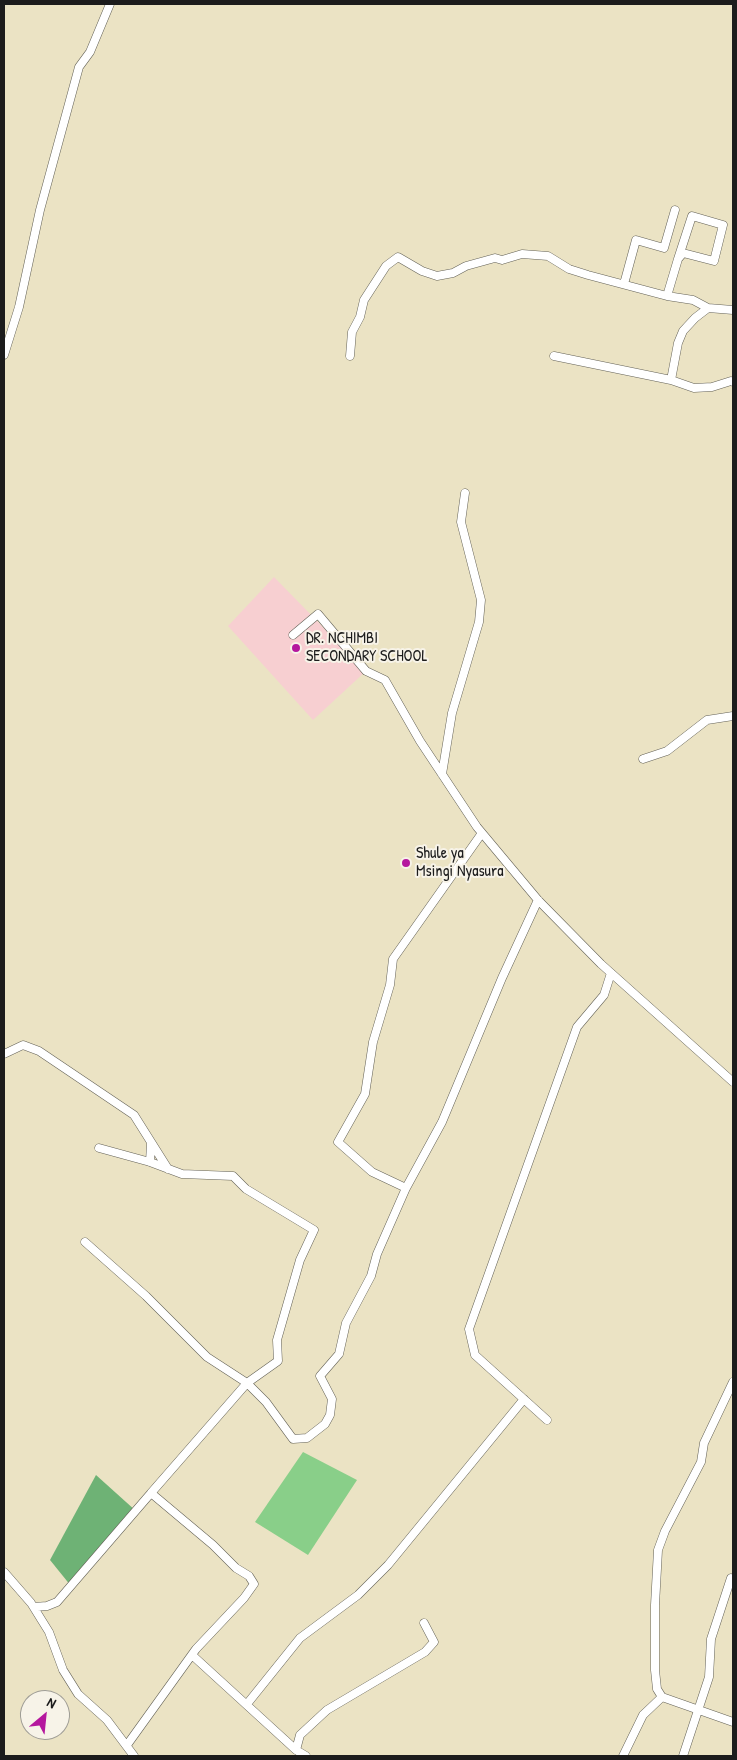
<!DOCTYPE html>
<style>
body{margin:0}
#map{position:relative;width:737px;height:1760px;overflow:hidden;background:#ebe3c4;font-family:"Patrick Hand",sans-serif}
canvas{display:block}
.frame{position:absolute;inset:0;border:5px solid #1c1c1c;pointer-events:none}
.north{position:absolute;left:20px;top:1690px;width:50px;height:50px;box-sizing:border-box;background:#f7f3e8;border:1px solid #9f9d96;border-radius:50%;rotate:28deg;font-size:14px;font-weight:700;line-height:20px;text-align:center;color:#1c1c1c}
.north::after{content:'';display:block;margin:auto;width:18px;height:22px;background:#b5179e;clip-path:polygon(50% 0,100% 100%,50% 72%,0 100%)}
</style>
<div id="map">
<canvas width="737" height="1760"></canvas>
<div class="frame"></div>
<div class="north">N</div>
</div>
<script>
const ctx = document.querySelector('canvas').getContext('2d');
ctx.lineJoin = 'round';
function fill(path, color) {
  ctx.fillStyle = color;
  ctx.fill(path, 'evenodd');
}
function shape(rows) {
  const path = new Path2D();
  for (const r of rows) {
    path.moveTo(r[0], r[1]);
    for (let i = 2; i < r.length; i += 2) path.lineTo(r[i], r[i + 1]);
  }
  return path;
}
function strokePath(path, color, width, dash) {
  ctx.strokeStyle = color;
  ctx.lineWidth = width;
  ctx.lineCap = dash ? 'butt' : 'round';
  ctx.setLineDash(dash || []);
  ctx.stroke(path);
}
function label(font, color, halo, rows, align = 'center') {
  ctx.font = font + ' "Patrick Hand",sans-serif';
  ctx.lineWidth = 4;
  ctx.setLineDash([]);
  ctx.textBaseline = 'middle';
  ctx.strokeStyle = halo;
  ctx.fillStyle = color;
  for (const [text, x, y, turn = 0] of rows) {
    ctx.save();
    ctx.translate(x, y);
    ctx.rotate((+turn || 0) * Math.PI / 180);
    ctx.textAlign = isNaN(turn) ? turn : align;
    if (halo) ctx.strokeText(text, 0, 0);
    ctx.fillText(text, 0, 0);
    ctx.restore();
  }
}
fill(shape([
 [274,577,366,671,313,720,228,626]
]), '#f7cfd1');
fill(shape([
 [303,1452,357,1480,308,1555,255,1522]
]), '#89cf89');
fill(shape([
 [96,1475,136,1511,71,1586,50,1560]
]), '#6eb275');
const minor = shape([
 [624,284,636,240,664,248,675,210],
 [667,296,678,259,683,253,714,261,723,225,692,216,678,259],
 [708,308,695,318,683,331,678,343,671,380,694,388,712,387,731,381,733,382],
 [4,355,19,307,40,210,79,67,90,52,110,4],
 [350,356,352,332,360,317,364,300,386,266,398,257,422,271,437,276,453,273,466,266,495,258,502,260,522,254,548,256,569,269,588,275,667,296,693,300,708,308,733,310],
 [554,356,671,380],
 [293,635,318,614,366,671,385,680,420,741,477,827,538,900,601,964,733,1082],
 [643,759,667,751,707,720,733,716],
 [442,774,452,713,479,622,481,600,461,522,465,493],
 [482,833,393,959,390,985,373,1042,365,1094,338,1142,372,1172,406,1188,442,1122,502,978,538,900],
 [4,1054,23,1045,39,1051,134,1115,168,1169],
 [99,1148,150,1162,182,1174,233,1176,246,1189,314,1230,300,1260,277,1340,278,1361,247,1383,151,1493],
 [150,1162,151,1144],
 [85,1242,146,1296,207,1357,247,1383,266,1402,293,1439,307,1438,325,1424,330,1415,332,1399,320,1376,339,1354,346,1323,371,1276,377,1254,406,1188],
 [733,1382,704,1443,701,1462,665,1531,658,1550,655,1605,655,1670,657,1689,662,1697,733,1722],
 [547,1420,475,1355,469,1329,577,1027,604,995,611,973],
 [4,1572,31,1603,49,1632,63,1670,78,1694,107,1720,134,1756],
 [34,1607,47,1606,57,1602,151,1493,213,1545,236,1568,249,1576,254,1584,244,1598,196,1649,127,1745],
 [192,1655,296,1750],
 [247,1704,300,1638,358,1595,388,1565,524,1399],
 [306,1756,296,1750,300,1735,327,1710,425,1652,434,1642,424,1623],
 [623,1756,643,1715,662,1697],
 [683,1756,709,1677,711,1639,731,1578]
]);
strokePath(minor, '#646257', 9);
strokePath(minor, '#fff', 8);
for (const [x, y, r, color] of [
 [296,648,5,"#b5179e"],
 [406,863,5,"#b5179e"]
]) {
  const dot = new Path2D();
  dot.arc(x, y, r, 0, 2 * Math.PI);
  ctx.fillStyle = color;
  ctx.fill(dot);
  strokePath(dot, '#f7f3e8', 2);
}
label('16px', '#1c1c1c', '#f7f3e8', [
 ["DR. NCHIMBI",306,639],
 ["SECONDARY SCHOOL",306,657],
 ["Shule ya",416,854],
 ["Msingi Nyasura",416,872]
], 'left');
</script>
